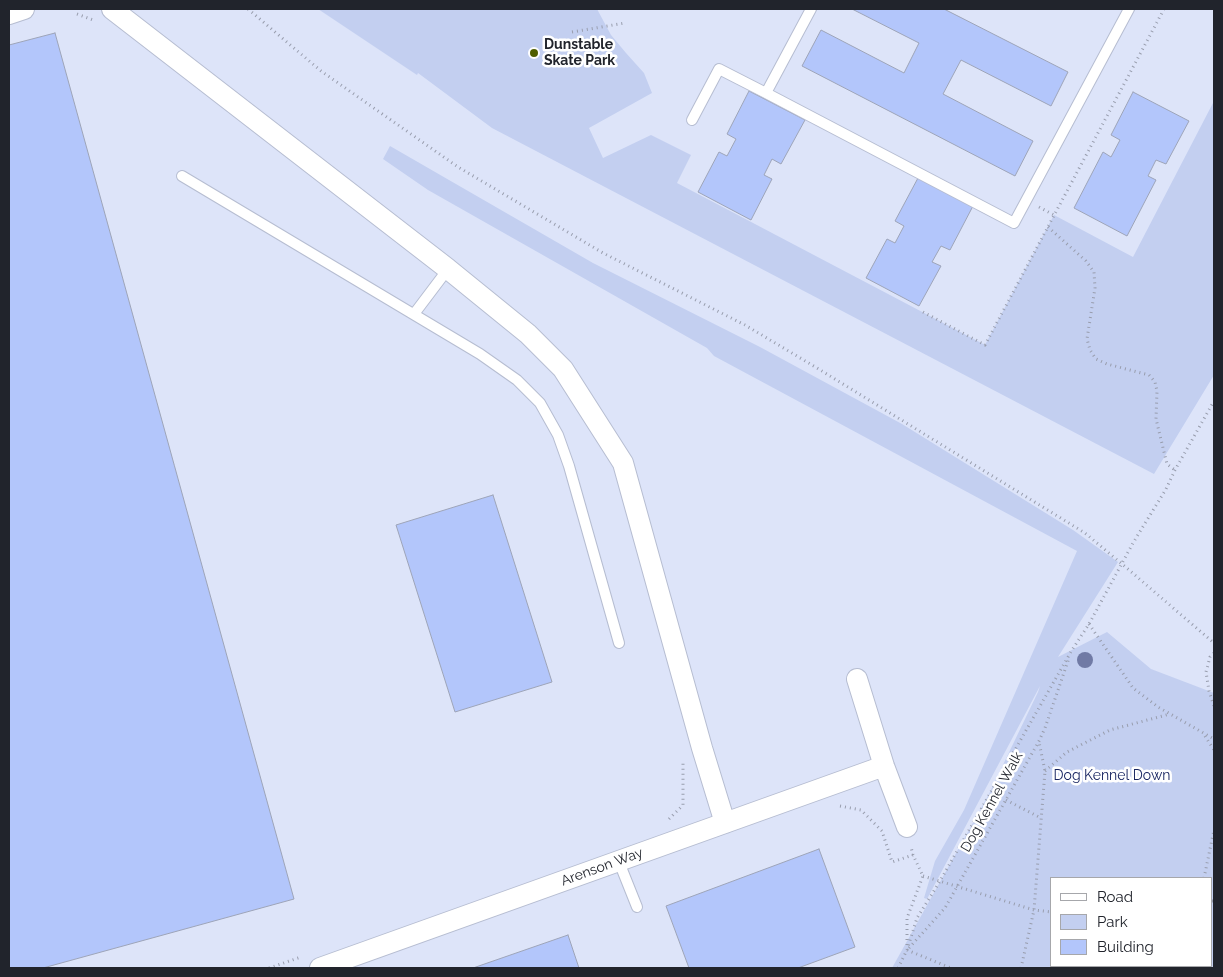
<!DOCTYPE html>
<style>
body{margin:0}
#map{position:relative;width:1223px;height:977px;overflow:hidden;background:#dde4f9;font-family:Raleway,sans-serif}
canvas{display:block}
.frame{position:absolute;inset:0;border:10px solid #21242c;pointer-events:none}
.legend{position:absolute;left:1050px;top:877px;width:162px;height:90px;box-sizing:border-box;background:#fff;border:1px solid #a6a7ab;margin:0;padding:6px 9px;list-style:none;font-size:15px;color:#21242c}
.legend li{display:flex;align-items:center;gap:10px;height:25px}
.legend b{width:25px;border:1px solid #a6a7ab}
</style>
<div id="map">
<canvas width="1223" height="977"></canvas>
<div class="frame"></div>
<ul class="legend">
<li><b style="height:6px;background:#fff"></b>Road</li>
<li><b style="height:14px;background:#c3cff0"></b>Park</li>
<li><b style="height:14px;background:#b3c6fb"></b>Building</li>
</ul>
</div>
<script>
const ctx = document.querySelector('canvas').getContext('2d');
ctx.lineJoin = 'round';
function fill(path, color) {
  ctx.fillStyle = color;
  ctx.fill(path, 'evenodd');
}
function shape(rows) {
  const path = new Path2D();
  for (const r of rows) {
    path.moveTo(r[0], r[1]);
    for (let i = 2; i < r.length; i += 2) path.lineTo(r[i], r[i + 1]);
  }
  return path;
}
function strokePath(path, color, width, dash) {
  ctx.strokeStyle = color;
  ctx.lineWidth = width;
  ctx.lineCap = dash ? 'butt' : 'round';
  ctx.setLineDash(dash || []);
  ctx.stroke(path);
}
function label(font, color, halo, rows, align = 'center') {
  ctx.font = font + ' Raleway,sans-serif';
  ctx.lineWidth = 5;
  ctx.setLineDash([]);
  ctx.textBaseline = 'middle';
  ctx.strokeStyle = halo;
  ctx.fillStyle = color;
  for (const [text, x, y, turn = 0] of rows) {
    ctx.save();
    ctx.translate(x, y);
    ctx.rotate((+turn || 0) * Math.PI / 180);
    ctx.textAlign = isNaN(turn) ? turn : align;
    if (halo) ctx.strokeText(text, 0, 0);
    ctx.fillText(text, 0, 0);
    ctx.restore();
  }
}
fill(shape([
 [318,9,597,9,611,35,626,53,644,73,652,93,589,128,603,158,651,135,691,155,677,183,985,345,1054,215,1133,257,1214,101,1214,375,1154,474,492,128,418,73,417,75],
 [390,146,593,263,760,347,902,424,1073,530,1118,562,1058,657,1107,632,1151,669,1214,693,1214,968,892,968,989,794,1038,692,1040,686,927,899,924,898,935,861,964,810,1077,551,714,356,707,348,428,190,383,159],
 [1212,878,1212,966,1052,966,1052,878]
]), '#c3cff0');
const building = shape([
 [852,9,944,9,1068,72,1051,106,961,60,943,94,1033,141,1015,176,802,66,821,30,904,73,919,43,852,9],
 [55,33,294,899,43,968,9,968,9,45,55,33],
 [749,91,805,120,781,164,772,159,764,175,772,179,751,220,698,192,719,152,727,156,736,139,727,134,749,91],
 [1133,92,1189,121,1166,164,1156,160,1148,176,1156,180,1127,236,1074,208,1103,152,1111,157,1120,140,1111,135,1133,92],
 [918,178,973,206,950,250,941,246,932,262,941,266,919,306,866,278,887,239,895,243,904,226,895,221,918,178],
 [493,495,552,682,455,712,396,525,493,495],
 [819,849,855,947,798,968,689,968,666,906,819,849],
 [568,935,579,968,473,968,568,935]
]);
fill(building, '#b3c6fb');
strokePath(building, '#9da4b8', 1);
const lane = shape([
 [811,9,766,93,1014,223,1129,9],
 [692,120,719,69,766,93],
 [182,176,480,354,517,380,540,403,558,435,569,466,619,643],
 [414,314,448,269],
 [619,862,637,907]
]);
const street = shape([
 [112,9,448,269,528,334,563,369,623,463,702,748,725,823],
 [9,14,24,9],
 [857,679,884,766,907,827],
 [320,968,884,766]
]);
strokePath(lane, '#b6bdd1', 12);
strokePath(street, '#b6bdd1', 22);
strokePath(shape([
 [248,9,321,71,458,167,603,253,745,325,817,368,1085,533,1122,564,1214,643],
 [77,14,93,20],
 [572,32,625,23],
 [1039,207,1054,215],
 [1048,227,1086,261,1094,272,1095,288,1087,339,1090,350,1096,359,1107,364,1149,375,1155,382,1157,391,1156,419,1165,456,1167,464,1175,470],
 [923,312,985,345,1164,9],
 [1089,624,1133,688,1158,707,1214,739],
 [1214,653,1210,657,1206,672,1209,691,1214,706],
 [1205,736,1214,750],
 [1045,771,1067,752,1110,730,1170,714],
 [1006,800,1041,818],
 [840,806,861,810,882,831,892,862,913,855],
 [669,819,683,805,683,763],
 [923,876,1034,910,1052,912],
 [1204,878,1214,830],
 [1212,901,1214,901],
 [907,945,907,918,923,876,913,855,911,847],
 [909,948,945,908,1039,741,1045,728,1069,658],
 [907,950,951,968],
 [269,968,301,957],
 [898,968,907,950,917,918,940,881,1072,650,1089,624,1133,543,1166,489,1175,470,1214,401],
 [1021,968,1034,910,1045,771,1039,742],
 [1173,968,1174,966]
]), '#989dad', 3, [1, 4]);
strokePath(lane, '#fff', 10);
strokePath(street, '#fff', 20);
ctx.fillStyle = '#707aa5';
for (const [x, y] of [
 [1085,660]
]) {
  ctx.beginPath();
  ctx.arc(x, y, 8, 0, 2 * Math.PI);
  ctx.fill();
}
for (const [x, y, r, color] of [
 [534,53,5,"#505e00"]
]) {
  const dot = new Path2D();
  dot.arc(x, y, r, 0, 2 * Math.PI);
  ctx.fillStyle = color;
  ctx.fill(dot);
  strokePath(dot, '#fff', 2);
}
label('bold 14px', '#21242c', '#fff', [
 ["Dunstable",544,45],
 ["Skate Park",544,61]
], 'left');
label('14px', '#172460', '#fff', [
 ["Dog Kennel Down",1112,776]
]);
label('14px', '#21242c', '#fff', [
 ["Dog Kennel Walk",992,802,-61],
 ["Arenson Way",602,867,-20]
]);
</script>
